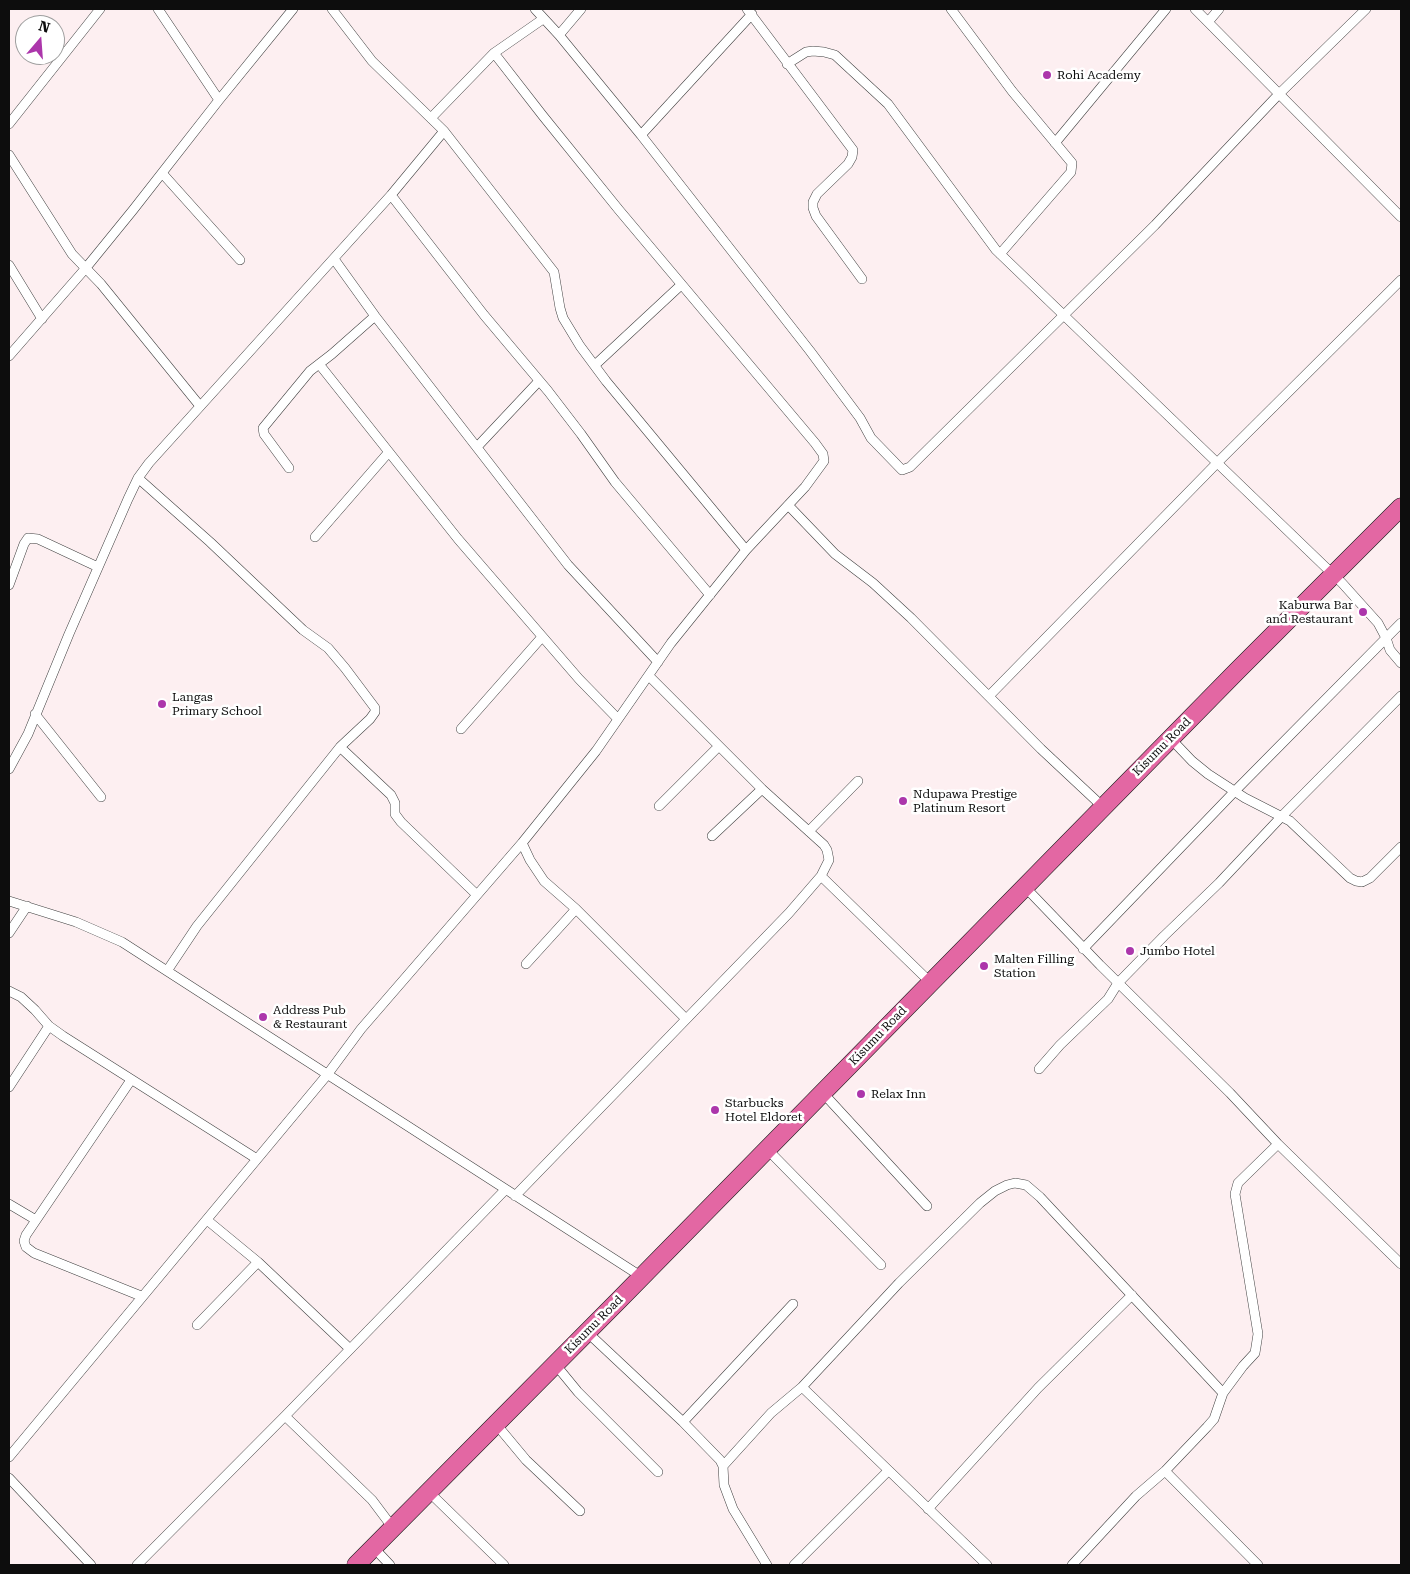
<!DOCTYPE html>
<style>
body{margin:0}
#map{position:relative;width:1410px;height:1574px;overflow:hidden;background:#fdeff1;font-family:"Roboto Serif",serif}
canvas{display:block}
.frame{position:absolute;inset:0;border:10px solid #0d0d0d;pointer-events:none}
.north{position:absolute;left:15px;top:15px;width:50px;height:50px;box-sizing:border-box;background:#fff;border:1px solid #9e9e9e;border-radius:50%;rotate:18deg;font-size:14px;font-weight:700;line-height:20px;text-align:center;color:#0d0d0d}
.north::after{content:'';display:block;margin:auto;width:18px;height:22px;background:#ac36ab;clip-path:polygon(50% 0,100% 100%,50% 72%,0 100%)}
</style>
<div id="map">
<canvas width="1410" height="1574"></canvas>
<div class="frame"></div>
<div class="north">N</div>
</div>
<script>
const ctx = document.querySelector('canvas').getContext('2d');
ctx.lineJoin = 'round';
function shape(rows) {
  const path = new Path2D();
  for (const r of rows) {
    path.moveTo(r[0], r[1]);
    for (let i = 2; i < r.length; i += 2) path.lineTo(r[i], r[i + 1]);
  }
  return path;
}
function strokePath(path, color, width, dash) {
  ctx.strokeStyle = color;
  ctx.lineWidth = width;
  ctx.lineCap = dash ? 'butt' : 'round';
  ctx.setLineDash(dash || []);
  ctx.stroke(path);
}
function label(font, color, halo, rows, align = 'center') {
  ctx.font = font + ' "Roboto Serif",serif';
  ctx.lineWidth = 5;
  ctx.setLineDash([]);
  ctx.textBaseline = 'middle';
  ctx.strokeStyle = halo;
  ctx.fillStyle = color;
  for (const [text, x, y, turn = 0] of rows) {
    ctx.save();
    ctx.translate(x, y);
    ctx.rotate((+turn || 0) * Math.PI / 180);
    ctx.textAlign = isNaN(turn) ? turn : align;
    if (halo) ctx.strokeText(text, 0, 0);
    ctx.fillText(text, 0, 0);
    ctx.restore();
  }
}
const street = shape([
 [158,9,219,100],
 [332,9,372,61,444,131,554,272,560,308,563,318,580,346,606,381,746,550],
 [535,9,559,35,641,135,810,351,860,418,871,438,902,470,910,467,1155,225,1279,94,1366,9],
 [747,9,853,150,852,157,848,164,817,194,813,202,813,208,816,216,862,279],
 [951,9,1012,91,1072,163,1071,172,1000,254],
 [1195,9,1401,217],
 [1208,22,1219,9],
 [559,35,581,9],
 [787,64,806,52,813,51,824,52,835,55,888,104,996,250,1342,583,1378,623,1386,638,1390,650,1401,663],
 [431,118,494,53,543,19],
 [9,124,100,9],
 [641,135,752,14],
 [1055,143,1166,9],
 [9,155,72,254,101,284,200,406],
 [162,173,240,260],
 [391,195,484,315,548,391,581,434,615,482,710,595],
 [334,259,375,316,568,565,658,662],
 [9,265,42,319],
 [9,356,85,269,133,210,219,100,293,9],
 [319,364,458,539,579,679,618,719],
 [595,365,681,285],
 [477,447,539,381],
 [289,468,264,434,263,428,310,371,332,354,375,316],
 [138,478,210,542,303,630,328,648,345,668,375,708,375,712,370,719,340,747,197,926,167,971],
 [788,505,835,554,873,583,911,618,1041,749,1103,807],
 [315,537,388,453],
 [9,585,24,544,28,538,38,539,98,567],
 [989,696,1218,462,1401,280],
 [35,714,101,797],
 [461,729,542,637],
 [1171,739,1192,761,1208,774,1245,798,1290,821,1350,878,1356,881,1362,882,1370,878,1401,847],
 [340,747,391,795,395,803,395,814,401,822,477,895],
 [9,769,28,734,69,634,128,499,138,478,149,463,391,195,444,131],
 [659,806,719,746],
 [809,831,858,781],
 [712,836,762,789],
 [522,843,530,860,544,881,576,909,686,1019],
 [821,876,931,983],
 [1025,887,1100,965,1230,1093,1278,1144,1401,1264],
 [9,901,76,922,122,942,642,1277],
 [9,933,27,906],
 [1083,949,1235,791,1401,623],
 [526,964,576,909],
 [9,991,21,997,35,1010,49,1026,63,1036,257,1159],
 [1039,1069,1060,1045,1108,999,1118,983,1164,936,1219,883,1282,816,1401,696],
 [131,1080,26,1235,24,1241,26,1247,34,1253,141,1296],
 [9,1087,49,1026],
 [823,1093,927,1206],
 [767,1149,881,1265],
 [515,1196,789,913,821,876,829,860,827,850,824,845,762,789,649,676],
 [9,1204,36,1220],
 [207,1220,258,1262,350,1349],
 [197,1325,258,1262],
 [587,1332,683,1422,720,1460,723,1466,724,1485,733,1509,767,1565],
 [555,1364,578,1392,658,1472],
 [802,1387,899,1283,980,1203,995,1191,1007,1185,1015,1183,1026,1185,1040,1197,1223,1393],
 [285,1416,372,1500,393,1528],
 [683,1422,793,1304],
 [496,1424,526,1460,580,1511],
 [9,1457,327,1075,361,1029,522,843,596,751,671,643,746,550,805,487,824,461,823,454,815,443,619,210,543,116,494,53],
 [723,1466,771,1413,802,1387,987,1565],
 [1165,1471,1258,1565],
 [9,1478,91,1565],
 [429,1492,504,1565],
 [928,1509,1038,1388,1132,1295],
 [374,1548,390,1565],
 [137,1565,285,1416,505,1190],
 [794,1565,888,1471],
 [1072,1565,1136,1496,1165,1471,1207,1427,1214,1419,1223,1393,1243,1366,1255,1353,1258,1334,1235,1194,1238,1183,1278,1144]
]);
const highway = shape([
 [356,1565,618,1301,1237,671,1401,507]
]);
strokePath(street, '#404040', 10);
strokePath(highway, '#1e1e1e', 19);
strokePath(street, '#fff', 9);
strokePath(highway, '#e367a3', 18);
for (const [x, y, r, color] of [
 [1047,75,5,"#ac36ab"],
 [1363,612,5,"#ac36ab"],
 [162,704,5,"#ac36ab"],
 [903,801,5,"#ac36ab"],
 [1130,951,5,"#ac36ab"],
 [984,966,5,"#ac36ab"],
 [263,1017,5,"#ac36ab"],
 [861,1094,5,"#ac36ab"],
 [715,1110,5,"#ac36ab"]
]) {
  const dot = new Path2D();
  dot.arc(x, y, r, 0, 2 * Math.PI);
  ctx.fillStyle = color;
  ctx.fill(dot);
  strokePath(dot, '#fff', 2);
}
label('12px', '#0d0d0d', '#fff', [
 ["Rohi Academy",1057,75],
 ["Kaburwa Bar",1353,605,"right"],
 ["and Restaurant",1353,619,"right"],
 ["Langas",172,697],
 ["Primary School",172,711],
 ["Ndupawa Prestige",913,794],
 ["Platinum Resort",913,808],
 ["Jumbo Hotel",1140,951],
 ["Malten Filling",994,959],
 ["Station",994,973],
 ["Address Pub",273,1010],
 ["& Restaurant",273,1024],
 ["Relax Inn",871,1094],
 ["Starbucks",725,1103],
 ["Hotel Eldoret",725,1117]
], 'left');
label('12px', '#0d0d0d', '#fff', [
 ["Kisumu Road",1162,747,-45],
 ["Kisumu Road",878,1036,-46],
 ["Kisumu Road",594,1325,-45]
]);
</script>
